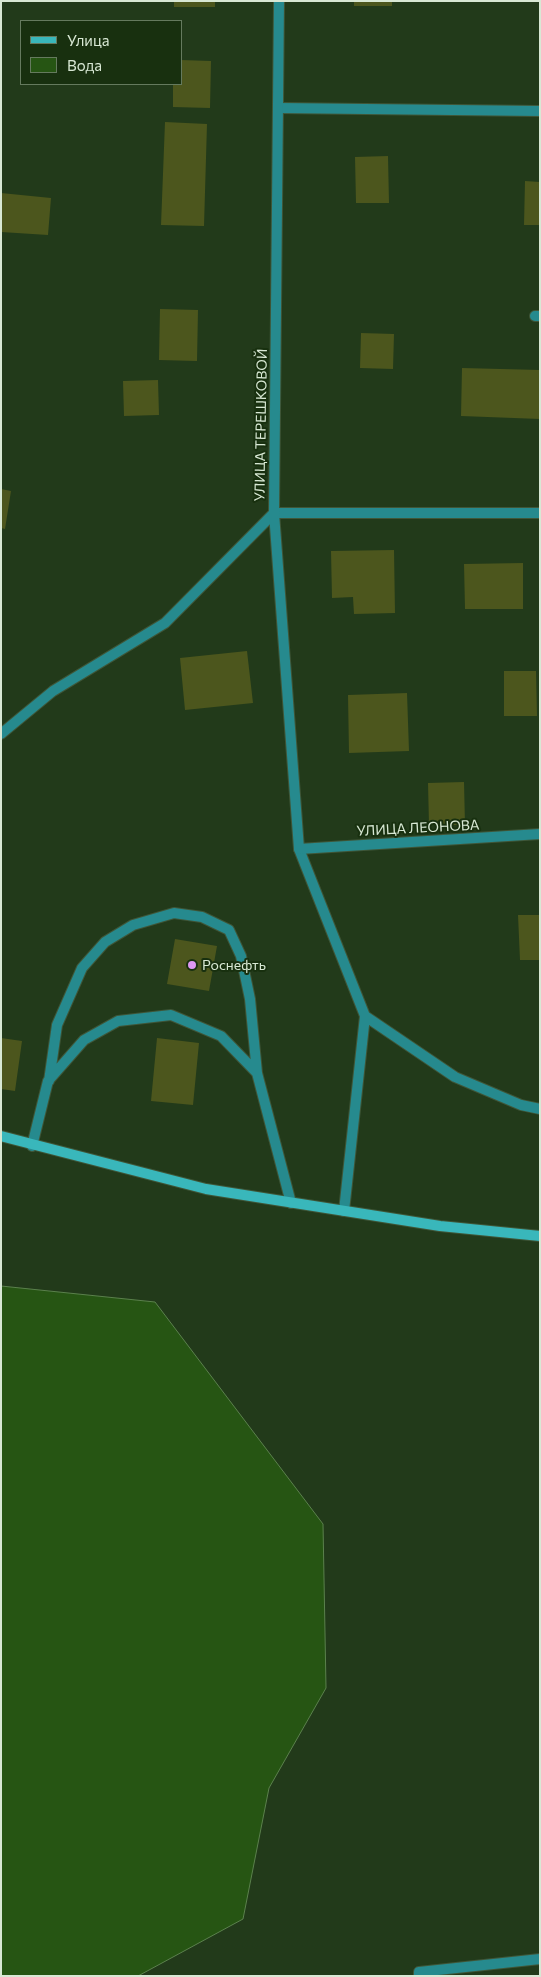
<!DOCTYPE html>
<meta charset="utf-8">
<style>
body{margin:0}
#map{position:relative;width:541px;height:1977px;overflow:hidden;background:#223a1a;font-family:Commissioner,sans-serif}
canvas{display:block}
.frame{position:absolute;inset:0;border:2px solid #d8e8d4;pointer-events:none}
.legend{position:absolute;left:20px;top:20px;width:162px;height:65px;box-sizing:border-box;background:#18300f;border:1px solid #657a5e;margin:0;padding:6px 9px;list-style:none;font-size:15px;color:#d8e8d4}
.legend li{display:flex;align-items:center;gap:10px;height:25px}
.legend b{width:25px;border:1px solid #657a5e}
</style>
<div id="map">
<canvas width="541" height="1977"></canvas>
<div class="frame"></div>
<ul class="legend">
<li><b style="height:6px;background:#39b7bb"></b>Улица</li>
<li><b style="height:14px;background:#265513"></b>Вода</li>
</ul>
</div>
<script>
const ctx = document.querySelector('canvas').getContext('2d');
ctx.lineJoin = 'round';
function fill(path, color) {
  ctx.fillStyle = color;
  ctx.fill(path, 'evenodd');
}
function shape(rows) {
  const path = new Path2D();
  for (const r of rows) {
    path.moveTo(r[0], r[1]);
    for (let i = 2; i < r.length; i += 2) path.lineTo(r[i], r[i + 1]);
  }
  return path;
}
function strokePath(path, color, width, dash) {
  ctx.strokeStyle = color;
  ctx.lineWidth = width;
  ctx.lineCap = dash ? 'butt' : 'round';
  ctx.setLineDash(dash || []);
  ctx.stroke(path);
}
function label(font, color, halo, rows, align = 'center') {
  ctx.font = font + ' Commissioner,sans-serif';
  ctx.lineWidth = 4;
  ctx.setLineDash([]);
  ctx.textBaseline = 'middle';
  ctx.strokeStyle = halo;
  ctx.fillStyle = color;
  for (const [text, x, y, turn = 0] of rows) {
    ctx.save();
    ctx.translate(x, y);
    ctx.rotate((+turn || 0) * Math.PI / 180);
    ctx.textAlign = isNaN(turn) ? turn : align;
    if (halo) ctx.strokeText(text, 0, 0);
    ctx.fillText(text, 0, 0);
    ctx.restore();
  }
}
const water = shape([
 [1,1286,155,1302,323,1524,326,1688,269,1788,243,1919,138,1976,1,1976,1,1286]
]);
fill(water, '#265513');
strokePath(water, '#5b814d', 1);
fill(shape([
 [174,1,215,1,215,7,174,7],
 [354,1,392,1,392,6,354,6],
 [181,60,211,61,210,108,173,107,173,84,181,84],
 [165,122,207,124,204,226,161,225],
 [388,156,389,203,356,203,355,157],
 [525,181,540,182,540,225,524,225],
 [1,193,51,198,48,235,1,232],
 [160,309,198,310,197,361,159,360],
 [361,333,394,334,393,369,360,368],
 [462,368,540,370,540,419,461,416],
 [158,380,159,415,124,416,123,381],
 [1,489,11,491,5,529,1,528],
 [394,550,395,613,354,614,353,597,332,598,331,551],
 [523,563,523,609,465,609,464,564],
 [247,651,253,703,185,710,180,658],
 [504,671,536,671,537,716,504,716],
 [407,693,409,751,349,753,348,695],
 [464,782,465,825,429,825,428,783],
 [518,915,540,915,540,960,520,960],
 [175,939,217,946,209,991,167,984],
 [1,1038,22,1041,15,1091,1,1089],
 [157,1038,199,1043,193,1105,151,1101]
]), '#4c561d');
const lane = shape([
 [278,108,540,111],
 [535,316,540,316],
 [1,734,53,691,165,623,274,513,540,513],
 [299,849,365,1016,455,1077,521,1105,540,1109],
 [49,1081,57,1025,82,968,105,942,133,925,174,913,202,917,229,930,241,956,250,999,257,1073],
 [32,1146,48,1081,84,1040,118,1021,171,1015,221,1036,257,1073,291,1203],
 [344,1211,365,1016],
 [419,1976,419,1972,540,1959]
]);
const street = shape([
 [279,1,274,513,299,849,540,834]
]);
const secondary = shape([
 [1,1136,206,1189,440,1226,540,1236]
]);
strokePath(lane, '#3f5638', 12);
strokePath(street, '#3f5638', 12);
strokePath(secondary, '#3f5638', 12);
strokePath(lane, '#268a8e', 10);
strokePath(street, '#268a8e', 10);
strokePath(secondary, '#39b7bb', 10);
for (const [x, y, r, color] of [
 [192,965,5,"#de98f2"]
]) {
  const dot = new Path2D();
  dot.arc(x, y, r, 0, 2 * Math.PI);
  ctx.fillStyle = color;
  ctx.fill(dot);
  strokePath(dot, '#18300f', 2);
}
label('14px', '#d8e8d4', '#18300f', [
 ["УЛИЦА ТЕРЕШКОВОЙ",261,425,-89],
 ["УЛИЦА ЛЕОНОВА",418,828,-3]
]);
label('14px', '#d8e8d4', '#18300f', [
 ["Роснефть",202,965]
], 'left');
</script>
